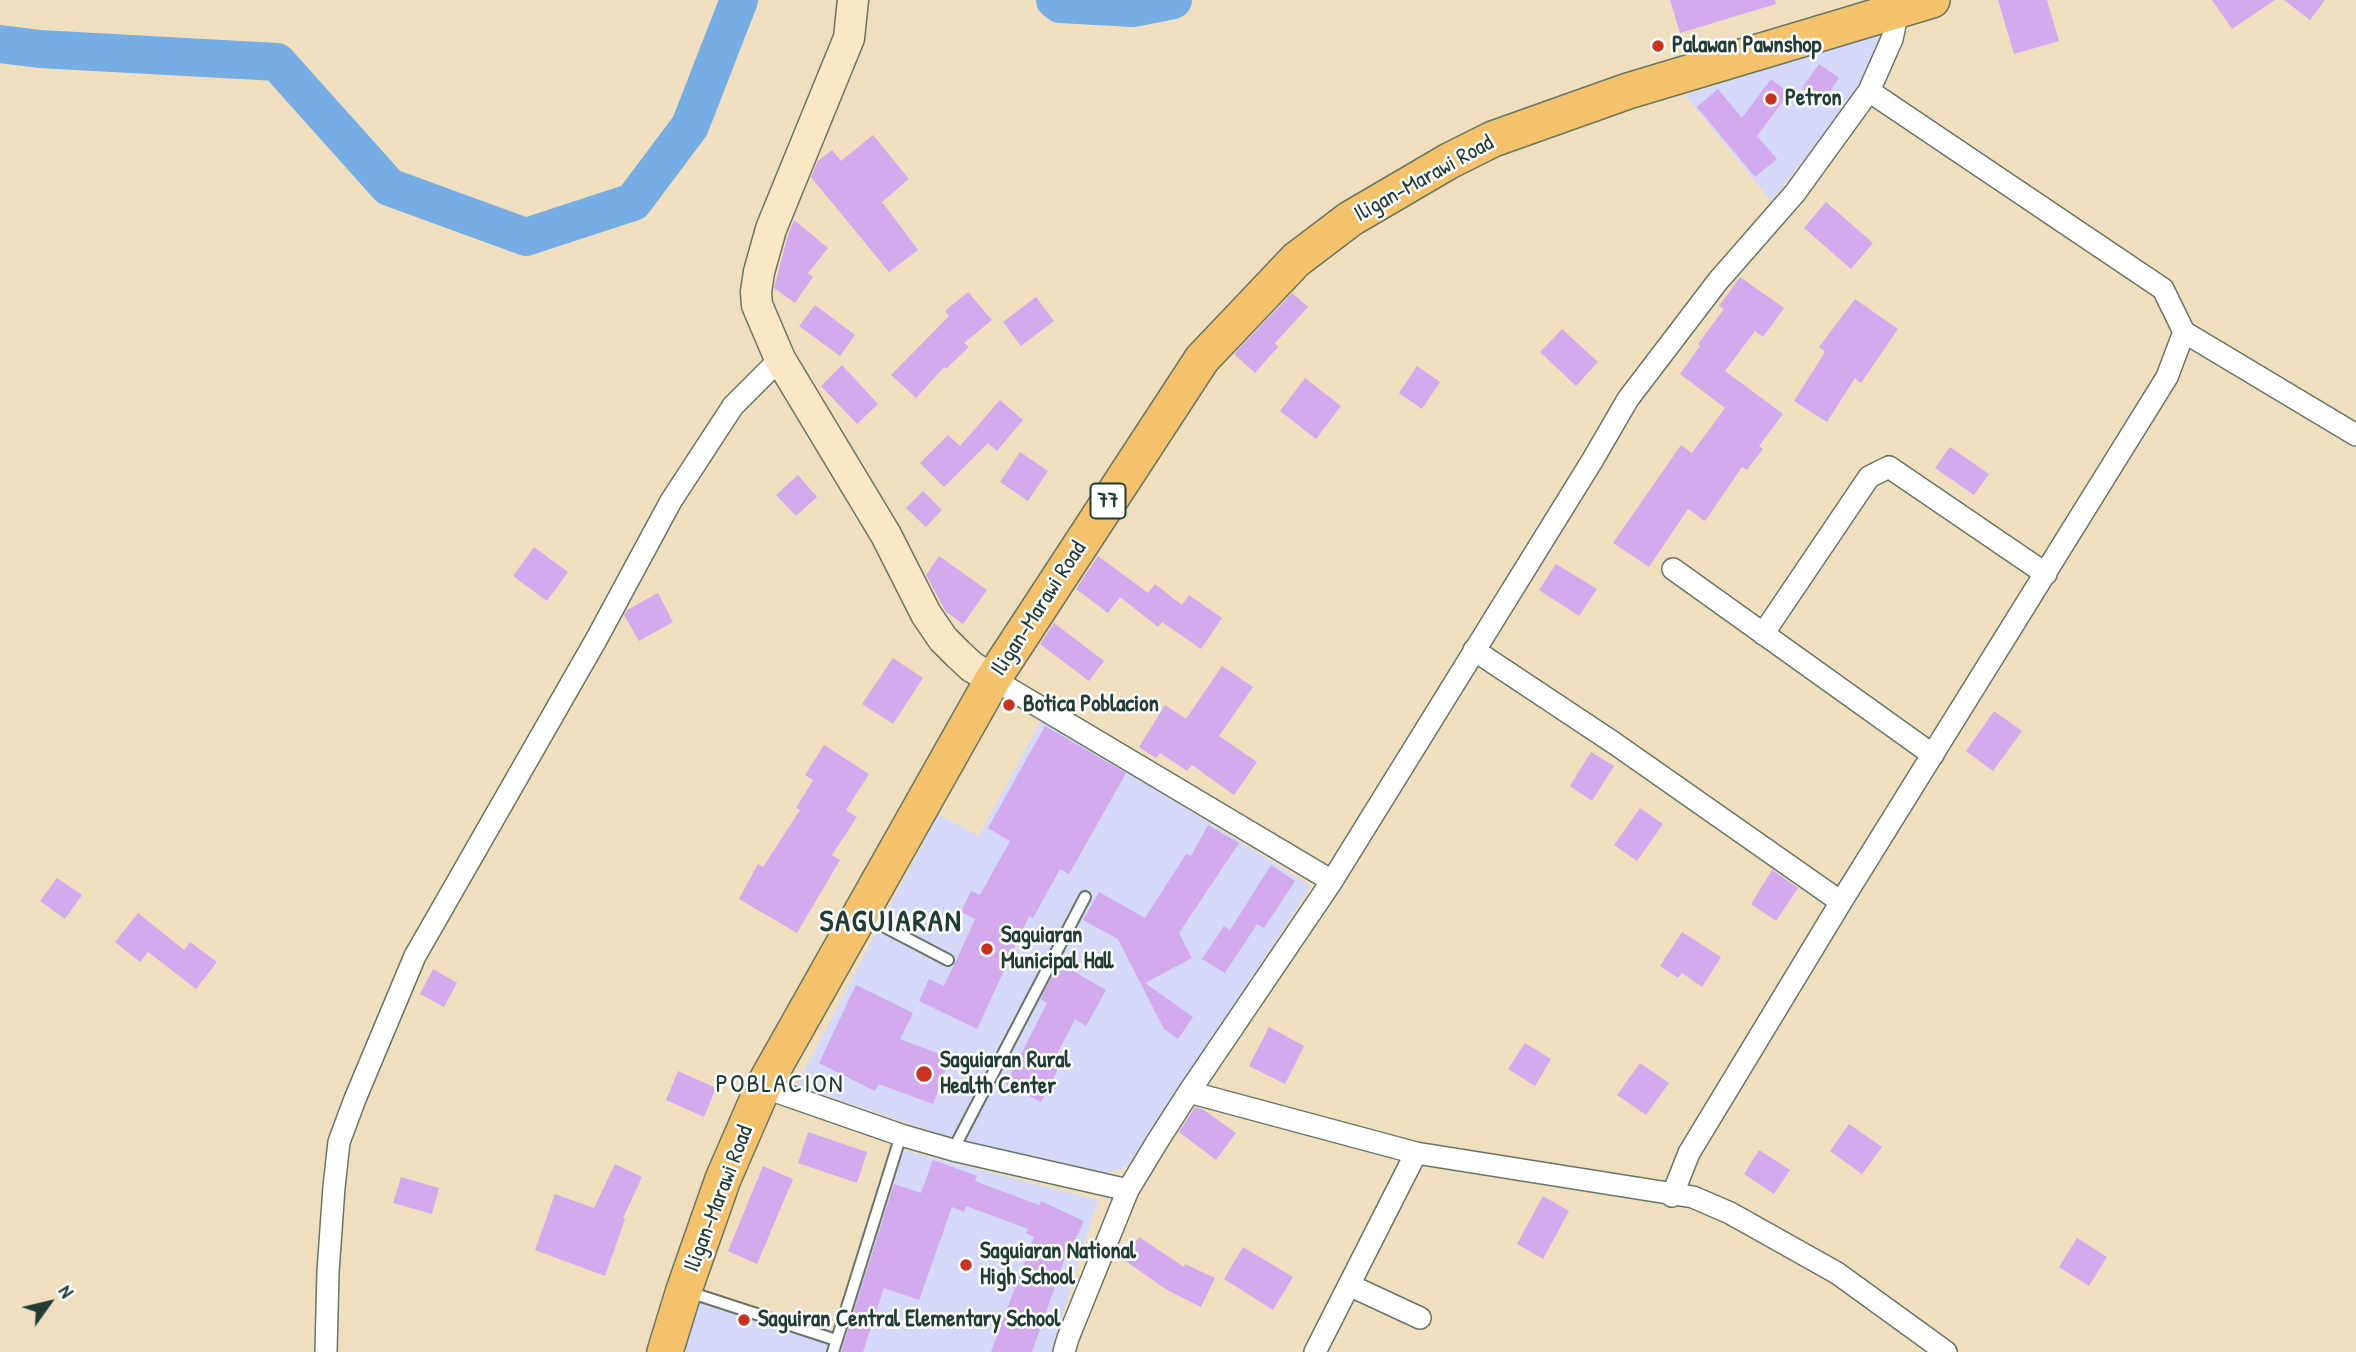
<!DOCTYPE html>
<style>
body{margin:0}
#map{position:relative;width:2356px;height:1352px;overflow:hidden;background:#f0dfbf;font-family:"Patrick Hand",sans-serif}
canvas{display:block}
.north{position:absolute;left:14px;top:1268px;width:70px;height:70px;-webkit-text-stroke:5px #fff;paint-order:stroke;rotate:56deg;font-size:19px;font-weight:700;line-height:28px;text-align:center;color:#1f3d34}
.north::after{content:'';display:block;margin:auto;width:24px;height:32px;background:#1f3d34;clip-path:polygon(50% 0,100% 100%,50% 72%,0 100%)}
</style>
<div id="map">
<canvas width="2356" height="1352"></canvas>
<div class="north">N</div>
</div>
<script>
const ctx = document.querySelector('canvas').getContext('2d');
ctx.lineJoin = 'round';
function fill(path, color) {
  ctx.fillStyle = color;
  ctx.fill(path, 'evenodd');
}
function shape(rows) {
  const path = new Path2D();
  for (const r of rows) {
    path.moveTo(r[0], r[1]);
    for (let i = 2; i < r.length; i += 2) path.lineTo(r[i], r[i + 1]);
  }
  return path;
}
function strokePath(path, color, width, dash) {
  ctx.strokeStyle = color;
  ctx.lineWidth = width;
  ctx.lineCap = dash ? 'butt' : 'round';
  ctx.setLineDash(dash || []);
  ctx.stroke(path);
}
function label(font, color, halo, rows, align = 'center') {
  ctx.font = font + ' "Patrick Hand",sans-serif';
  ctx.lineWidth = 5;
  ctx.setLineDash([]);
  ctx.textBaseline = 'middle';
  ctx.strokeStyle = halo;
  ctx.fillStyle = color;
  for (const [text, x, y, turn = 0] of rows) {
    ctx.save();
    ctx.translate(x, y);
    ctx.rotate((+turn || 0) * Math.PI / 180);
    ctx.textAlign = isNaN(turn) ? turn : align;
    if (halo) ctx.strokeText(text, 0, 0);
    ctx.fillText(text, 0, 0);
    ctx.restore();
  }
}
fill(shape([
 [1881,33,1886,42,1873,73,1771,201,1685,95],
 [1042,719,1311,886,1139,1151,1125,1168,1096,1176,949,1137,796,1086,938,814,979,836],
 [890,1147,1098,1200,1051,1352,681,1352,700,1290,834,1331]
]), '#d4d8f9');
strokePath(shape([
 [1055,0,1060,4,1133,8,1173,0],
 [0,44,40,49,277,62,389,187,526,237,633,202,690,126,739,0]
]), '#76ade5', 38);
fill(shape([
 [1670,0,1775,0,1776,4,1680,33],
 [1998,0,2047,0,2059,41,2014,54],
 [2212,0,2275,0,2232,29],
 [2284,0,2325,0,2310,20],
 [1819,64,1839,78,1822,103,1802,88],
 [1771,79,1789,93,1757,136,1777,159,1755,177,1697,107,1718,89,1742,118],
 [873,135,909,179,882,202,918,250,889,272,811,177,818,161,832,150,841,161],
 [1826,202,1873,243,1851,269,1804,228],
 [794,220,828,248,808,273,813,277,795,303,774,288,788,235],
 [1740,277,1784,308,1763,337,1755,331,1725,371,1783,414,1759,446,1763,449,1747,470,1742,467,1705,521,1688,509,1649,567,1613,543,1681,445,1692,453,1725,408,1680,374,1700,346,1698,344,1724,309,1719,306],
 [968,292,992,320,964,343,969,347,946,369,944,367,916,398,891,375,949,316,945,311],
 [1292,293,1308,307,1275,343,1278,347,1255,373,1234,354],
 [1036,297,1054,321,1021,346,1003,322],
 [1855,299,1898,329,1861,383,1855,378,1827,422,1794,401,1825,352,1819,347],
 [815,305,855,335,840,356,799,326],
 [1562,329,1598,362,1576,386,1540,352],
 [842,365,878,404,857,424,821,386],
 [1417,366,1440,382,1422,409,1399,393],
 [1305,378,1341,406,1316,439,1280,411],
 [1000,400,1023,420,997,451,988,443,944,487,920,463,948,435,960,446],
 [1950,447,1989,474,1974,495,1935,468],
 [1020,452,1048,471,1028,501,1000,482],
 [798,475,817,497,796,516,776,495],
 [923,491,942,510,926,527,906,508],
 [534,547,568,572,547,601,513,576],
 [939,556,987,590,963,624,946,612,926,575],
 [1098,556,1148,593,1155,584,1182,605,1189,595,1222,618,1201,649,1162,622,1158,627,1120,597,1108,613,1076,589],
 [1556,564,1597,589,1579,616,1539,590],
 [658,593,673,622,639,641,624,615,627,610],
 [1054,623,1104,661,1089,681,1040,644],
 [893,658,923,678,893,724,862,704],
 [1222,666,1253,687,1219,736,1257,762,1234,795,1192,765,1187,771,1160,753,1156,758,1139,747,1165,705,1186,719],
 [1994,711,2022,731,1993,771,1966,751],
 [1045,726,1126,773,1069,874,1060,869,1033,918,1029,916,977,1029,919,1001,929,979,944,986,955,963,975,919,961,912,971,891,980,895,1010,841,988,828],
 [824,745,869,774,846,810,857,817,832,855,840,860,797,933,739,899,758,864,763,867,800,810,796,808,813,780,805,775],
 [1591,752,1614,766,1592,801,1570,786],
 [1640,808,1663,824,1637,861,1614,845],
 [1208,825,1239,843,1179,933,1192,958,1145,983,1193,1017,1178,1039,1164,1029,1118,939,1083,920,1099,892,1145,918,1186,854,1191,856],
 [1271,865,1295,881,1264,928,1257,924,1225,973,1202,959,1224,926,1230,930],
 [1772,870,1798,888,1776,921,1751,904],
 [57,878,82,895,65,919,40,901],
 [138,913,184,950,190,942,217,962,196,989,148,952,140,962,115,942],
 [1682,932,1721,957,1702,987,1682,973,1678,978,1660,966],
 [1059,963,1106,990,1086,1026,1075,1019,1054,1060,1061,1063,1041,1102,1006,1084,1047,1003,1040,999],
 [433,969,457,983,444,1007,420,994],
 [856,985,913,1013,900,1039,950,1058,933,1104,879,1084,875,1091,819,1063],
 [1269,1027,1304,1046,1285,1084,1249,1066],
 [1525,1043,1551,1059,1535,1086,1508,1069],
 [1640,1063,1669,1083,1646,1115,1617,1095],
 [678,1071,716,1088,704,1117,666,1100],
 [1195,1107,1204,1110,1236,1133,1216,1160,1179,1132],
 [1849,1124,1882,1147,1862,1174,1830,1151],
 [808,1132,867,1152,857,1183,798,1163],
 [1759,1150,1790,1170,1774,1194,1744,1174],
 [933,1160,977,1176,975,1181,1039,1205,1041,1201,1084,1221,1069,1253,1067,1252,1032,1352,991,1352,1034,1237,1026,1233,1028,1229,966,1206,964,1212,952,1207,919,1300,884,1288,863,1352,841,1352,894,1184,921,1193],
 [615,1164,642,1177,623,1218,625,1219,605,1276,535,1250,555,1194,594,1208],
 [763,1166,793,1179,757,1264,728,1251],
 [401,1177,439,1188,432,1214,393,1203],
 [1543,1196,1569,1211,1543,1259,1517,1244],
 [1139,1237,1184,1267,1185,1264,1215,1278,1201,1307,1167,1290,1124,1260],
 [2077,1238,2107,1257,2089,1286,2059,1267],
 [1243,1247,1293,1277,1273,1310,1224,1279]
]), '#d3aaee');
const service = shape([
 [864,916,948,960],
 [953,1150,1085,897],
 [689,1292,836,1340],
 [833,1352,901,1135]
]);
const minor = shape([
 [1869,91,2163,289,2184,332,2356,435],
 [1673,569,1933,755],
 [1763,634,1869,477,1889,467,2046,574],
 [1474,650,1614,743,1841,902],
 [993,679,1332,881],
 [763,1087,901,1135,953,1150,1128,1190],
 [1189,1092,1416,1153,1693,1197,1730,1213,1837,1273,1946,1352],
 [1672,1196,1689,1153,1841,902,2167,377,2184,332],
 [1349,1285,1420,1318],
 [326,1352,328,1272,334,1187,339,1142,355,1099,415,956,596,640,671,501,733,406,780,359],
 [1064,1352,1068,1338,1128,1190,1157,1142,1189,1092,1332,881,1592,461,1628,399,1718,281,1795,193,1869,91,1892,39,1898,11],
 [1315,1352,1416,1153]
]);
const secondary = shape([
 [853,0,849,38,771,229,759,272,756,292,757,305,780,359,886,535,926,614,943,639,958,654,972,667,993,679]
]);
const trunk = shape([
 [665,1352,684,1290,723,1179,763,1087,993,679,1202,359,1296,260,1350,219,1449,161,1493,139,1628,91,1932,0]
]);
strokePath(service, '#687665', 14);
strokePath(minor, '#687665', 24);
strokePath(secondary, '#687665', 33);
strokePath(trunk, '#687665', 38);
strokePath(service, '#fff', 10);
strokePath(minor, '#fff', 21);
strokePath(secondary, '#fae7c3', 30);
strokePath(trunk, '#f3c26a', 35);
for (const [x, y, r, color] of [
 [1658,46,7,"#c8321e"],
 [1771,99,7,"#c8321e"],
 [1009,705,7,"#c8321e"],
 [987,949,7,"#c8321e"],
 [924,1074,9,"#c8321e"],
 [966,1265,7,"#c8321e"],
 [744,1320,7,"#c8321e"]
]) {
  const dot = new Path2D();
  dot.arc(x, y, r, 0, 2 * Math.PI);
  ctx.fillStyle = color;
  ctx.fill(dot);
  strokePath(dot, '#fff', 2.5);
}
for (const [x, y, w] of [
 [1108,501,35]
]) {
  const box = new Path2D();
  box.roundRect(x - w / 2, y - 17.5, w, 35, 5);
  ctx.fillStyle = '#fff';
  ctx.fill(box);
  strokePath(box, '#1f3d34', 2);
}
label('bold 21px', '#1f3d34', null, [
 ["77",1108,501]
]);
label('bold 23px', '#1f3d34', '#fff', [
 ["Palawan Pawnshop",1672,46],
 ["Petron",1785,99],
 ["Botica Poblacion",1023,705],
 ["Saguiaran",1001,936],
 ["Municipal Hall",1001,962],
 ["Saguiaran Rural",940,1061],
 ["Health Center",940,1087],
 ["Saguiaran National",980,1252],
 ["High School",980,1278],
 ["Saguiran Central Elementary School",758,1320]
], 'left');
label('23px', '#1f3d34', '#fff', [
 ["Iligan-Marawi Road",1424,179,-29],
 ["Iligan-Marawi Road",1039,609,-57],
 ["Iligan-Marawi Road",719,1199,-69]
]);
ctx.letterSpacing = '2px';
label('26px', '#1f3d34', '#fff', [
 ["POBLACION",780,1085]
]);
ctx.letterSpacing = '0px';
ctx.letterSpacing = '2px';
label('bold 30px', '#1f3d34', '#fff', [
 ["SAGUIARAN",891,923]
]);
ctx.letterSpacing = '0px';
</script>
